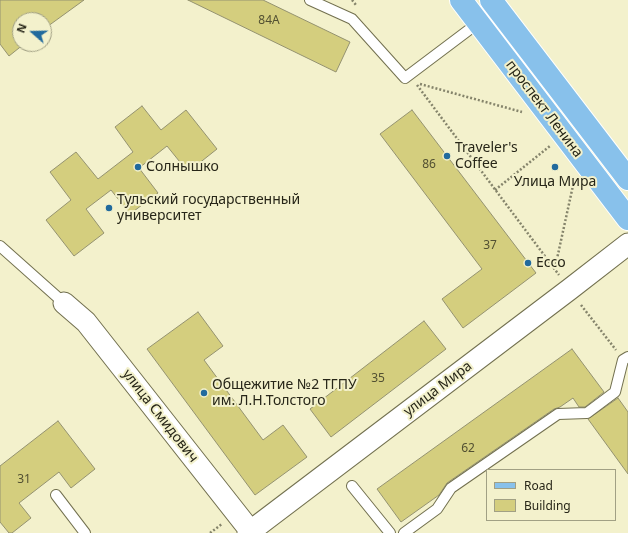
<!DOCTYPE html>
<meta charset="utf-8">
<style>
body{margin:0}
#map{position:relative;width:628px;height:533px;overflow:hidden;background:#f3f1cc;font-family:"Noto Sans",sans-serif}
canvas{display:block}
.legend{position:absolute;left:486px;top:469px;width:130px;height:52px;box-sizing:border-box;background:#f3f1cc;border:1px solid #a1a084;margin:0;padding:5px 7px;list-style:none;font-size:12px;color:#272618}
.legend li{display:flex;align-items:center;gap:8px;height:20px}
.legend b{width:20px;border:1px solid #a1a084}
.north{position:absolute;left:12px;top:12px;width:40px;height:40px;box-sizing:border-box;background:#f3f1cc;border:1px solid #a1a084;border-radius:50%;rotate:290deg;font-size:11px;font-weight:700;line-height:16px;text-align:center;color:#272618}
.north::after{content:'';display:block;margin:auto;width:14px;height:18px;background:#216a9d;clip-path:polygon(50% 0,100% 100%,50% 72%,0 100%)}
</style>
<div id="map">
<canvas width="628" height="533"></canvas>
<ul class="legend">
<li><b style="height:5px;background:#88c1eb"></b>Road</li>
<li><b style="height:11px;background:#d4ce7e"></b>Building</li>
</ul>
<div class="north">N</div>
</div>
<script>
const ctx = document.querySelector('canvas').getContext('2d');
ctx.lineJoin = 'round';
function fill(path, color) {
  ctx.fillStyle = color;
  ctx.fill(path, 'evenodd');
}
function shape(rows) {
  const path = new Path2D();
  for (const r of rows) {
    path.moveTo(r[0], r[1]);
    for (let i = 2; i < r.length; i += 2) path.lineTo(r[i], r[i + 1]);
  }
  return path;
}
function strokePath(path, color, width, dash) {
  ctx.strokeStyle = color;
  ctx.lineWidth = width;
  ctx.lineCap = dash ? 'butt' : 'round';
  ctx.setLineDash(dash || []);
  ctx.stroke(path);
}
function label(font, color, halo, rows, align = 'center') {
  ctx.font = font + ' "Noto Sans",sans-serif';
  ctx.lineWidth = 4;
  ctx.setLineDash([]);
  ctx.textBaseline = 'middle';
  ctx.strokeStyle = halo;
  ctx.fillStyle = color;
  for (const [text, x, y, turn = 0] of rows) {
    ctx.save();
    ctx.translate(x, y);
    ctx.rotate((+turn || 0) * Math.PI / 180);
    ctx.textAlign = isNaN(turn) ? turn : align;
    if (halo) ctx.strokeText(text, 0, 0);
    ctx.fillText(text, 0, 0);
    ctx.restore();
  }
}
const building = shape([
 [0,0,84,0,44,29,44,20,20,20,20,44,24,44,9,56,0,44,0,0],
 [188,0,263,0,350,42,336,72,188,0],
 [142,106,161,130,186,110,217,149,188,172,167,146,139,168,158,193,130,214,111,190,86,209,104,233,74,256,46,220,71,200,50,172,76,152,98,179,133,152,115,127,142,106],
 [412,110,536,273,463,328,442,299,482,269,380,134,412,110],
 [198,312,223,346,204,360,263,440,283,425,307,457,255,495,147,349,198,312],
 [424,321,446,349,331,437,310,409,424,321],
 [572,349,604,392,585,407,579,407,573,398,560,407,554,409,447,483,439,495,401,522,377,489,572,349],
 [618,398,628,412,628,474,588,419,618,398],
 [58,421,95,469,71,488,59,472,19,503,31,518,12,533,9,533,0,522,0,466,58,421]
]);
fill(building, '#d4ce7e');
strokePath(building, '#949270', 1);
const service = shape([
 [310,0,352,19,405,78,478,23],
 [0,246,64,303],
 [352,486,390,533],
 [56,495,85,533],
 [404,533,437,509,451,488,558,414,587,413,615,392,623,360,628,357]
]);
const minor = shape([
 [64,303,86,322,252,533],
 [248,533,570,289,628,244]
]);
const primary = shape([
 [461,0,628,219],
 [491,0,628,179]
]);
strokePath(service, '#72704f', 12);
strokePath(minor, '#72704f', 23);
strokePath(primary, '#fff', 24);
strokePath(shape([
 [352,0,356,5],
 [420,84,522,112],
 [417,85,559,275],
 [495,190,550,146],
 [555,268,574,181],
 [581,305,616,350],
 [210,533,222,524]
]), '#85846b', 2.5, [2, 2]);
strokePath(service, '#fff', 10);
strokePath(minor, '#fff', 21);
strokePath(primary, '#88c1eb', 22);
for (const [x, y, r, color] of [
 [447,156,4,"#216a9d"],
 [138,167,4,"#216a9d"],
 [555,167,4,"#216a9d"],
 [109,208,4,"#216a9d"],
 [528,263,4,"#216a9d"],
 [204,393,4,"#216a9d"]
]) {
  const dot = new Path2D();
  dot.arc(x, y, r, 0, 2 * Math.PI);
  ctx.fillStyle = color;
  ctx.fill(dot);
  strokePath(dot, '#f3f1cc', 1.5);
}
label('12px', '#525032', null, [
 ["84А",269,21],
 ["86",429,165],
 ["37",490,246],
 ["35",378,379],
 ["62",468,449],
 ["31",24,480]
]);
label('14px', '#272618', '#f3f1cc', [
 ["проспект Ленина",544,109,53],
 ["улица Мира",438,389,-37],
 ["улица Смидович",160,416,52]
]);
label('14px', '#272618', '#f3f1cc', [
 ["Traveler's",455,148],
 ["Coffee",455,164],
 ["Солнышко",146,167],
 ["Улица Мира",555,182,"center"],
 ["Тульский государственный",117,200],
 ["университет",117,216],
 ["Ecco",536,263],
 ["Общежитие №2 ТГПУ",212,385],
 ["им. Л.Н.Толстого",212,401]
], 'left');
</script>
